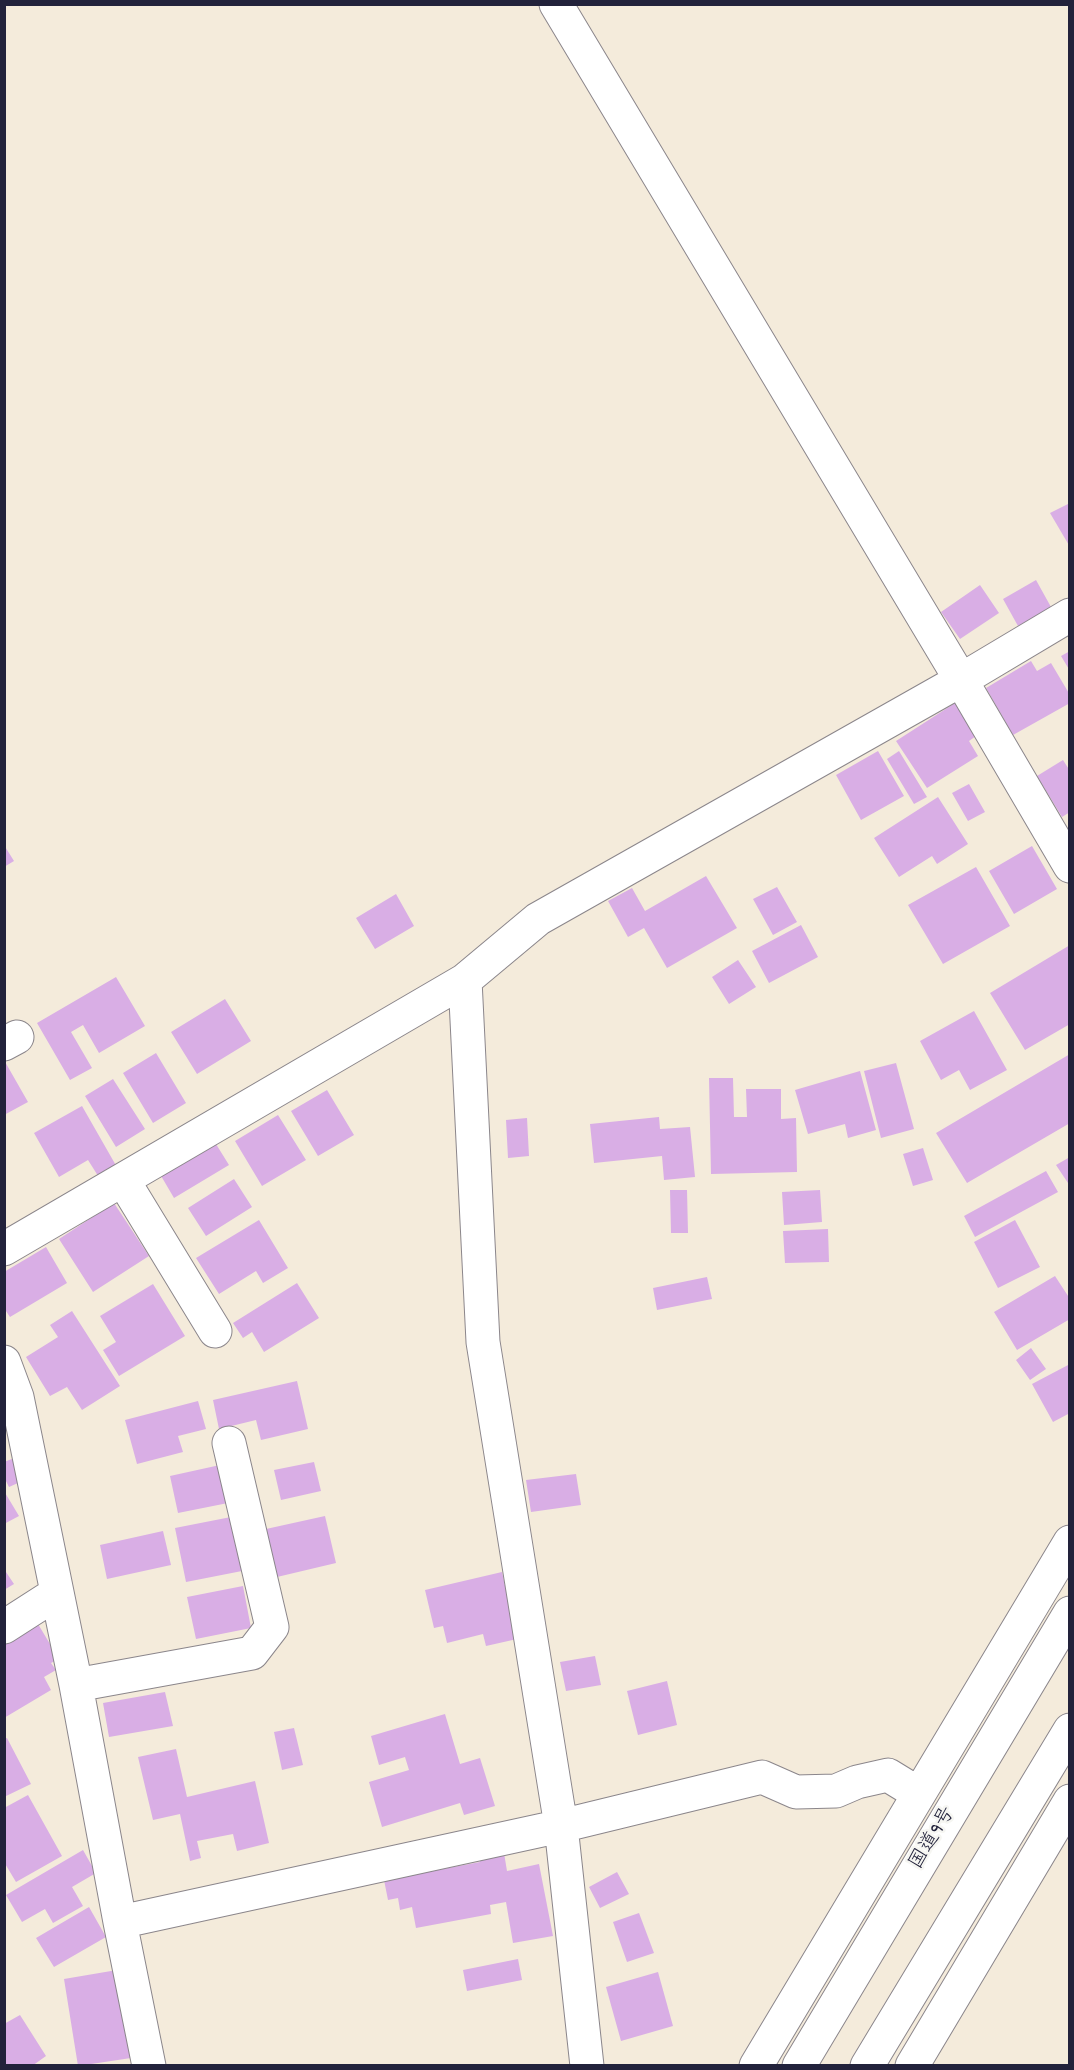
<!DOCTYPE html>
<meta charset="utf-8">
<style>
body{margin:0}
#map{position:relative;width:1074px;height:2070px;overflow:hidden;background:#f4ebdb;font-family:Dekko,sans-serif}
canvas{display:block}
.frame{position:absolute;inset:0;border:6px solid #22223b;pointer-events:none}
</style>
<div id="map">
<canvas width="1074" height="2070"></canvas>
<div class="frame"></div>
</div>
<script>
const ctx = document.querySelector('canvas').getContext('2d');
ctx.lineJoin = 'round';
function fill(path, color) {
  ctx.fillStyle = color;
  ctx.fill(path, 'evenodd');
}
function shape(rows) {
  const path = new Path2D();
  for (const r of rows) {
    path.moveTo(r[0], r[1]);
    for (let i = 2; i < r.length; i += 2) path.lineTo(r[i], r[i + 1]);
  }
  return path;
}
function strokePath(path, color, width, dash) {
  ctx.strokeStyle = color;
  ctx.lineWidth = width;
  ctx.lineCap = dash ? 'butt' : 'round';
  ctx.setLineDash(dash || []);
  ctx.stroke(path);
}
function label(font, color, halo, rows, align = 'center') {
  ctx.font = font + ' Dekko,"Klee One",sans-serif';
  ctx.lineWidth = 5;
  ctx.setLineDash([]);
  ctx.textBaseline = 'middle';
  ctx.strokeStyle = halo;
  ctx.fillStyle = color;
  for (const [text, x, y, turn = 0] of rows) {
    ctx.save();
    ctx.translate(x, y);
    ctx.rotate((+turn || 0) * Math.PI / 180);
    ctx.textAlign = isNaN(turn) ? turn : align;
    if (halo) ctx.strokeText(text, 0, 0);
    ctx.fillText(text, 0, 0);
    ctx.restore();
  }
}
fill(shape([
 [1070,503,1070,547,1050,513],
 [1036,580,1051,607,1018,626,1003,599],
 [980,585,999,613,960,639,941,612],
 [1070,651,1070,671,1061,656],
 [1031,661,1037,671,1051,663,1070,695,1070,703,1013,735,986,688],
 [955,703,976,736,969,741,978,756,927,788,896,741],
 [878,751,904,796,861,820,836,775],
 [899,751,927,797,914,804,887,759],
 [1063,760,1070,771,1070,812,1062,817,1037,776],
 [969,784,985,812,968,821,952,793],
 [938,797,968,844,937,864,932,856,899,877,874,838],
 [4,845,14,861,4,867],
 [1032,846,1057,889,1014,914,989,871],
 [976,867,1010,926,943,964,908,905],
 [706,876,737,928,667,968,644,928,628,937,608,901,632,888,645,911],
 [777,887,797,922,773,935,753,899],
 [396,894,414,926,375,949,356,918],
 [801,925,818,957,769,983,752,951],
 [1070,945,1070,1024,1025,1050,990,993],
 [738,960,756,987,729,1004,712,977],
 [116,977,145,1026,99,1053,83,1025,71,1032,92,1068,70,1080,37,1023],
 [225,999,251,1041,197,1074,171,1032],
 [974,1011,1007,1070,970,1090,959,1070,941,1080,920,1041],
 [156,1053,186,1103,153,1123,123,1073],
 [1070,1054,1070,1123,967,1183,936,1133],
 [4,1060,28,1102,4,1115],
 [896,1063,914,1129,881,1138,864,1071],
 [860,1071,876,1130,848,1138,845,1124,808,1134,795,1090],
 [709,1078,733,1078,734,1117,747,1117,746,1089,781,1089,781,1119,796,1118,797,1172,711,1174],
 [113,1079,145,1129,116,1147,85,1096],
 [327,1090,354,1135,318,1156,291,1111],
 [82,1106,118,1169,100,1179,88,1160,59,1177,34,1133],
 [278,1115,306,1160,262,1186,235,1141],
 [659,1117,660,1129,690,1127,695,1177,664,1180,662,1156,594,1163,590,1124],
 [527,1118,529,1156,508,1158,506,1120],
 [211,1136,229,1165,174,1198,157,1169],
 [923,1148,933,1180,913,1186,903,1154],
 [1070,1157,1070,1186,1056,1165],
 [1046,1171,1058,1192,975,1237,964,1216],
 [234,1179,252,1207,206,1236,188,1208],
 [670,1190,687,1190,688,1233,671,1233],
 [820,1190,822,1222,784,1225,782,1192],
 [114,1203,149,1256,93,1292,59,1239],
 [259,1220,288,1268,263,1283,256,1271,219,1294,196,1258],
 [1015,1220,1040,1267,998,1288,974,1242],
 [828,1229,829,1262,785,1263,783,1231],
 [46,1247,67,1283,10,1317,4,1308,4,1272],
 [1055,1276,1070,1299,1070,1319,1017,1350,994,1312],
 [707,1277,712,1299,657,1310,653,1288],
 [297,1283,319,1318,264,1352,252,1332,243,1338,233,1323],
 [153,1284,185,1336,119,1376,103,1350,116,1342,100,1316],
 [72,1311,120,1386,82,1410,67,1387,50,1396,26,1357,58,1337,50,1325],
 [1031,1348,1046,1369,1030,1380,1016,1360],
 [1070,1364,1070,1413,1053,1422,1032,1384],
 [297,1381,308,1429,261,1440,256,1420,219,1429,213,1400],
 [198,1401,206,1429,178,1436,183,1452,137,1464,125,1420],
 [17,1457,27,1479,9,1487,4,1477,4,1462],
 [314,1462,321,1491,281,1500,274,1470],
 [220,1465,228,1503,178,1513,170,1476],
 [576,1474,581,1505,531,1512,526,1480],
 [4,1491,19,1516,4,1524],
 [325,1516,336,1563,277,1577,266,1529],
 [231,1517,242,1571,186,1582,175,1528],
 [163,1531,171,1565,107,1579,100,1545],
 [4,1569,14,1584,4,1590],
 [502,1572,517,1639,486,1646,483,1634,447,1643,443,1626,434,1628,425,1590],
 [243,1586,251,1628,196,1639,187,1597],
 [38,1624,59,1659,51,1663,56,1670,44,1677,51,1690,4,1718,4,1644],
 [595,1656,601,1685,566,1691,560,1662],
 [667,1681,677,1725,638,1735,627,1691],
 [165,1692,173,1726,109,1737,103,1703],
 [445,1714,460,1764,480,1758,495,1806,464,1815,460,1803,382,1827,369,1782,409,1770,405,1757,379,1765,371,1736],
 [294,1728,303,1765,282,1770,274,1732],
 [7,1738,31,1784,4,1797,4,1739],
 [176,1749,187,1797,255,1781,269,1843,237,1851,233,1834,197,1841,201,1858,190,1861,180,1814,153,1820,138,1757],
 [28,1795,62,1856,16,1882,4,1862,4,1808],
 [503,1847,507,1871,539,1864,553,1936,513,1943,506,1902,490,1905,491,1914,416,1928,412,1907,400,1910,398,1898,388,1900,384,1880,480,1862,479,1852],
 [83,1850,96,1873,72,1887,83,1906,53,1923,45,1909,22,1922,6,1895],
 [617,1872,629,1894,600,1908,589,1887],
 [89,1907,106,1937,54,1967,36,1938],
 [639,1913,654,1953,627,1962,613,1922],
 [518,1959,522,1980,467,1991,463,1970],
 [117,1970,131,2058,78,2066,64,1979],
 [658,1972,673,2026,621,2041,606,1987],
 [20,2015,46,2056,32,2066,4,2066,4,2024]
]), '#d9aee5');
const street = shape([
 [556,4,961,680,1070,866],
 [4,1044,17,1037],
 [123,1180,215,1331],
 [4,1249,465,980,538,919,961,680,1070,615],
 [4,1362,17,1397,76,1685,120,1922,149,2066],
 [4,1627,57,1593],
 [76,1685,252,1653,272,1627,229,1443],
 [120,1922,561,1826,483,1342,465,980],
 [587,2066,561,1826,762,1777,796,1792,836,1791,857,1782,888,1775,919,1794],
 [756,2066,1070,1542],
 [912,2066,1070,1801]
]);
const highway = shape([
 [799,2066,1070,1613],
 [867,2066,1070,1730]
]);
strokePath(street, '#8b868b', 35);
strokePath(highway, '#8b868b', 35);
strokePath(street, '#fff', 33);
strokePath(highway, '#fff', 33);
label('20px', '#22223b', '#f6f6f2', [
 ["国道9号",934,1839,-59]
]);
</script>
